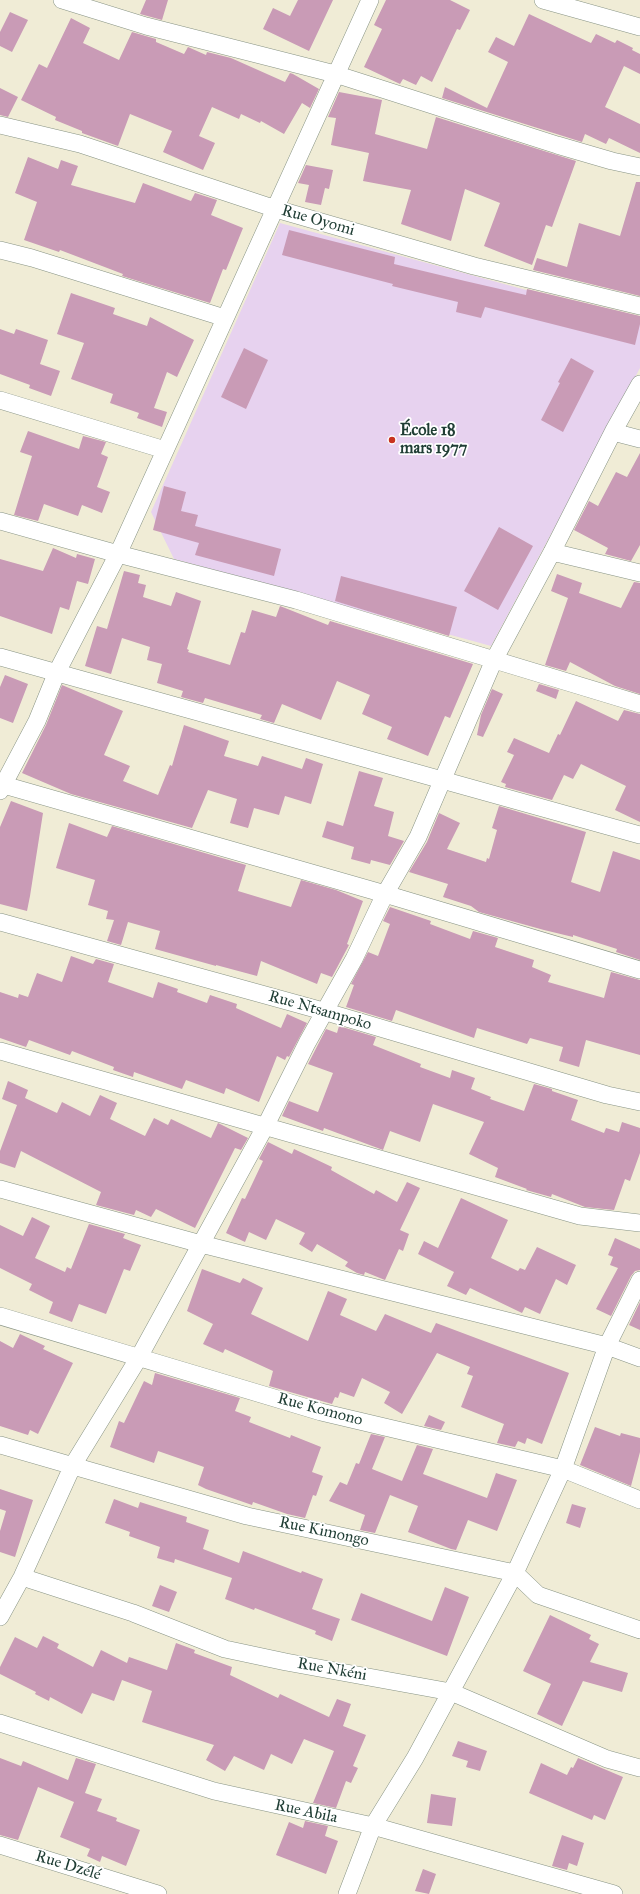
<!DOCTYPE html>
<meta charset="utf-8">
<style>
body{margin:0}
canvas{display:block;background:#f0ecd6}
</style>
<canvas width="640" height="1894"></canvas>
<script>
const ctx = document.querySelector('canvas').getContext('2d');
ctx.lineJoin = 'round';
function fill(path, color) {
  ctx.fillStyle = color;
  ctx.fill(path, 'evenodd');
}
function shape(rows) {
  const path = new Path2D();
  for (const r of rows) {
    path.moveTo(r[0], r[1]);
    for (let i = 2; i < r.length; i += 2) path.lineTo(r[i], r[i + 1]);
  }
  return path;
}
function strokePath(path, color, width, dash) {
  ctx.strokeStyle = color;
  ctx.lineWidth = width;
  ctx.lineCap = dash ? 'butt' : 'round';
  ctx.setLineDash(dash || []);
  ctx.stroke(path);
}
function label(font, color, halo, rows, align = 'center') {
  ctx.font = font + ' "IM FELL Great Primer",serif';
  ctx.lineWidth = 3.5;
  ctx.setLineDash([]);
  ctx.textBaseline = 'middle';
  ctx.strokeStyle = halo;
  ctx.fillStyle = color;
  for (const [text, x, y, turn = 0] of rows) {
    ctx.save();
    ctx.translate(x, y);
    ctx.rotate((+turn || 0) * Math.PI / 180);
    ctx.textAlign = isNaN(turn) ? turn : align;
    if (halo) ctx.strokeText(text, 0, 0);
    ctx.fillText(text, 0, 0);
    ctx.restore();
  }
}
fill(shape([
 [280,223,640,321,640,368,491,646,174,559,151,512]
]), '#e7d2ef');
fill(shape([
 [146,0,168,0,162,20,140,14],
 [298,0,333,0,309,51,263,29,273,8,290,16],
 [386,0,450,0,470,10,460,30,457,29,432,82,421,76,416,85,403,79,400,84,364,67,382,29,374,25],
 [10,12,28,20,12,52,0,46,0,32],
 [529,14,591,43,596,34,615,43,617,40,633,48,632,50,640,54,640,74,624,66,605,107,640,124,640,153,609,138,606,144,585,134,582,142,442,98,445,87,487,108,508,62,488,52,496,37,514,46],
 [71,18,90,28,83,43,119,60,132,32,156,39,156,42,184,54,188,47,206,55,207,52,231,58,285,82,290,73,293,74,319,89,310,108,302,103,284,134,261,121,260,123,241,114,239,119,212,107,199,136,215,143,203,170,163,152,172,131,130,114,118,146,82,133,82,131,55,120,56,117,21,100,39,64,47,68],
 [0,88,18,97,8,117,0,115],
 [339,92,382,100,375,134,427,149,436,117,576,161,552,227,546,225,532,265,484,246,500,203,465,189,451,241,401,224,411,190,363,181,369,153,331,145,336,118,328,117],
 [28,157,58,169,61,160,78,166,71,185,135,203,143,183,191,201,195,193,217,200,211,215,243,228,226,270,223,269,210,303,122,276,123,274,60,250,59,252,24,240,37,202,15,193],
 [306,165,333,170,329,189,325,188,321,205,305,202,309,185,298,183],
 [636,182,640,182,640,296,533,270,537,258,567,267,579,223,620,236],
 [289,230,395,257,394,264,465,281,526,295,527,289,640,316,640,324,635,345,485,307,481,318,456,312,458,302,392,286,393,284,282,255],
 [71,293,115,308,113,314,147,326,150,317,194,340,177,377,167,372,154,408,167,412,162,427,137,418,139,413,110,403,113,394,71,379,84,343,57,334],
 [0,329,14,334,16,329,48,340,40,364,60,371,51,396,29,388,30,385,0,374],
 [244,348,268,360,246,409,221,397],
 [571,358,594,371,563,432,541,420,560,383,558,382],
 [28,431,79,449,83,436,106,442,101,454,108,457,97,487,110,492,102,513,82,505,78,516,44,504,38,521,14,515,32,456,20,452],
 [640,453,640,545,631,561,605,554,608,548,574,530,589,501,598,506,616,472,627,477],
 [164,486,186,492,181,511,198,515,195,526,281,549,274,576,195,555,199,543,153,530],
 [499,527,533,546,498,610,464,591],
 [53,548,76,558,77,554,95,559,88,584,77,581,69,610,60,607,52,634,0,616,0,559,43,571],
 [124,571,140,575,138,583,146,585,143,597,171,606,176,592,201,601,187,649,189,650,188,652,230,665,241,632,245,633,252,610,276,617,280,606,328,625,330,621,473,664,450,718,445,716,428,756,387,739,392,727,362,714,370,695,337,681,321,720,282,704,274,723,260,719,262,715,205,698,203,703,181,697,183,691,157,683,162,664,147,660,150,647,122,638,111,674,85,666,97,626,107,629],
 [557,574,582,583,579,593,621,608,634,582,640,583,640,694,615,686,570,662,566,671,545,665,568,598,551,591],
 [341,576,457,607,449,636,335,601],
 [5,675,28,684,13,723,0,718,0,687],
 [539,684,559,690,556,699,536,691],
 [62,685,123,711,104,755,130,766,123,781,158,795,170,765,172,766,184,725,229,741,224,756,258,766,262,756,302,769,306,758,323,764,311,804,285,796,279,815,254,808,248,828,230,823,237,799,208,790,192,828,71,794,22,773,46,725],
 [492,689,503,694,483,737,477,735,481,715],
 [576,701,618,721,624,710,640,714,640,822,615,810,626,786,581,764,573,779,564,775,552,800,505,787,506,784,501,782,514,755,507,752,514,738,549,753,558,734,560,735],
 [359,771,383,778,374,806,394,812,388,836,404,841,390,865,371,860,370,864,351,859,354,847,322,837,327,821,343,826],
 [11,801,43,813,30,896,27,911,0,904,0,827],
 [499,806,586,832,571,882,600,892,613,851,640,860,640,960,616,952,617,949,573,935,573,937,544,930,479,912,471,906,443,897,448,884,409,872,427,842,439,813,460,823,447,849,486,862,487,858,489,859,497,830,492,828],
 [69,823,107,837,112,826,246,865,238,891,291,907,301,880,336,890,363,901,347,944,349,945,332,977,321,973,317,984,261,961,257,976,216,965,216,966,155,949,160,931,128,922,121,945,107,941,114,920,106,919,108,911,88,905,95,880,56,868],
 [390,907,431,921,430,924,470,939,473,931,498,938,495,947,534,960,532,967,551,975,548,982,604,998,611,972,640,980,640,1055,586,1040,579,1067,559,1061,563,1047,530,1038,527,1044,477,1028,474,1038,396,1010,392,1021,346,1007,354,985,351,984,368,952,378,956,390,924,383,921],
 [71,956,93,964,96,959,114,964,108,982,153,998,158,982,178,989,177,992,207,1003,210,995,237,1004,236,1008,281,1028,287,1014,307,1023,289,1057,287,1056,285,1060,277,1056,259,1102,226,1088,224,1094,186,1080,182,1089,134,1072,133,1077,113,1070,114,1067,72,1051,70,1055,29,1040,26,1047,0,1038,0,992,18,998,19,994,28,997,37,973,62,982],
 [339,1026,376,1037,373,1045,421,1064,420,1067,450,1078,452,1070,475,1078,471,1089,491,1097,490,1099,524,1111,534,1084,552,1089,552,1091,578,1100,571,1120,604,1133,606,1128,619,1132,622,1122,640,1128,640,1153,630,1181,625,1179,614,1210,585,1207,552,1194,551,1197,526,1190,527,1189,495,1177,498,1168,469,1154,484,1122,433,1104,420,1142,390,1131,383,1150,324,1128,323,1131,282,1116,289,1101,318,1112,333,1073,308,1064,326,1029,337,1033],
 [8,1081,28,1090,25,1098,57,1113,62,1102,90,1116,100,1095,117,1103,110,1119,145,1136,154,1118,168,1125,171,1119,211,1138,218,1123,248,1138,241,1150,235,1148,195,1228,156,1209,151,1217,136,1210,134,1215,96,1205,101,1192,21,1151,15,1168,0,1163,0,1151,17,1105,2,1099],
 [268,1142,292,1154,294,1149,332,1167,331,1170,374,1194,376,1190,397,1202,407,1182,420,1188,400,1230,409,1234,403,1251,399,1249,385,1280,365,1272,364,1275,357,1273,345,1266,348,1262,317,1244,312,1252,299,1244,305,1233,276,1219,266,1240,249,1232,245,1242,226,1233,242,1198,245,1199,263,1161,259,1159],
 [461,1198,508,1220,491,1258,518,1271,520,1268,525,1270,537,1247,576,1265,567,1285,556,1279,540,1314,525,1307,522,1313,470,1288,466,1295,447,1286,454,1272,418,1254,424,1241,438,1248],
 [32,1217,50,1226,35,1258,65,1272,67,1267,71,1269,89,1224,125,1234,123,1238,141,1245,130,1271,124,1269,106,1314,79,1304,72,1322,49,1313,53,1302,29,1290,32,1284,0,1268,0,1225,23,1236],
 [615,1238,640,1249,640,1270,635,1271,631,1276,611,1316,596,1309,618,1268,610,1265,613,1257,608,1255],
 [202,1269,240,1283,243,1278,263,1288,251,1314,308,1341,328,1291,347,1299,340,1315,376,1331,385,1314,431,1333,436,1323,569,1373,542,1444,527,1438,525,1444,518,1441,515,1447,497,1443,504,1424,461,1407,473,1376,467,1374,470,1367,437,1353,402,1414,384,1403,390,1392,362,1378,354,1397,340,1392,338,1398,335,1397,332,1404,269,1386,273,1371,225,1349,223,1353,203,1344,213,1324,187,1311],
 [640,1302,640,1330,629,1325],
 [20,1334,45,1346,43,1349,73,1363,38,1434,30,1430,28,1435,0,1426,0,1341,13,1348],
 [155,1373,240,1398,235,1411,251,1417,249,1422,290,1438,291,1435,321,1447,312,1472,323,1476,316,1496,313,1495,305,1518,287,1514,253,1502,252,1505,206,1489,198,1485,204,1467,158,1451,154,1463,110,1447,119,1421,124,1423,144,1381,152,1385],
 [429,1415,445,1422,441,1430,424,1426],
 [595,1427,620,1436,621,1433,640,1438,640,1452,631,1486,580,1465],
 [371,1434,385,1437,372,1469,402,1481,417,1445,433,1449,423,1474,487,1498,496,1473,517,1480,497,1531,468,1520,456,1550,451,1549,408,1532,418,1506,390,1495,375,1533,360,1530,365,1515,329,1501,340,1482,347,1485,356,1463,359,1464],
 [0,1489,33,1500,15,1557,0,1552,0,1531,6,1511,0,1509],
 [114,1499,138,1508,140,1502,187,1517,186,1522,209,1530,203,1549,239,1563,243,1551,301,1573,302,1571,323,1579,312,1609,340,1619,332,1641,315,1634,316,1631,255,1608,254,1610,225,1599,232,1578,175,1559,174,1563,157,1558,160,1547,129,1536,130,1532,105,1523],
 [572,1504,586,1508,580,1528,566,1523],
 [160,1585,177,1592,169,1612,152,1606],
 [445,1587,469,1597,447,1656,351,1620,361,1593,432,1621],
 [550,1615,591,1635,589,1639,599,1644,590,1662,628,1673,622,1692,583,1681,562,1726,537,1714,551,1684,523,1671],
 [43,1636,59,1644,57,1648,93,1667,101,1650,127,1663,129,1657,167,1670,176,1643,195,1650,194,1653,232,1667,230,1675,278,1698,280,1694,329,1717,337,1699,351,1704,343,1726,366,1735,353,1766,358,1768,351,1783,346,1781,336,1808,313,1803,334,1751,304,1739,292,1764,271,1754,264,1770,234,1756,225,1771,206,1760,214,1745,142,1722,152,1691,122,1680,114,1701,92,1693,82,1714,50,1697,49,1701,35,1694,36,1692,0,1674,0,1667,15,1637,37,1648],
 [458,1741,487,1751,480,1771,466,1767,468,1761,452,1756],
 [0,1758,21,1766,23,1761,68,1780,76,1758,96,1764,85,1793,102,1799,97,1811,117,1818,116,1821,140,1830,126,1866,102,1856,100,1862,87,1856,90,1849,60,1837,74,1802,38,1787,18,1840,0,1835],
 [578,1758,623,1777,605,1820,594,1815,592,1820,529,1793,541,1763,567,1775,571,1767,573,1768],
 [431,1794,456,1798,452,1826,427,1823],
 [305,1821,328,1826,325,1836,338,1841,326,1874,276,1855,289,1822,303,1828],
 [562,1835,584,1843,577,1866,569,1863,567,1870,552,1866],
 [423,1869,436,1874,429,1894,415,1891]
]), '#c99bb6');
const street = shape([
 [62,0,146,26,335,74,557,145,612,161,640,167],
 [543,0,640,27],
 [0,125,80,144,276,209,474,266,640,306],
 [0,250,32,258,225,318],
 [0,400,165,450],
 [613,432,640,439],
 [0,521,118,554,296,600,640,704],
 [552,552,640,573],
 [0,657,640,835],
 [0,784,385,894,640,970],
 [0,791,37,721,57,672,118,554,370,0],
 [0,922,323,1011,607,1095,640,1102],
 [0,1051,580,1216,640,1223],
 [0,1189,201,1244,607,1346,640,1358],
 [0,1316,321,1412,563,1469,640,1500],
 [0,1445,247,1516,515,1573,538,1595,640,1630],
 [22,1577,133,1613,225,1649,286,1662,451,1692,607,1759,640,1768],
 [0,1617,22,1577,73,1465,138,1359,265,1127,307,1043,354,959,385,894,418,837,494,660,552,552,613,432,640,384],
 [0,1723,214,1791,373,1826,614,1894],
 [0,1845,158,1894],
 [347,1894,373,1826,415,1758,515,1573,563,1469,607,1346,640,1280]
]);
strokePath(street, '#889485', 18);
strokePath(street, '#fff', 17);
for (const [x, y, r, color] of [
 [392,440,4,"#c8321e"]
]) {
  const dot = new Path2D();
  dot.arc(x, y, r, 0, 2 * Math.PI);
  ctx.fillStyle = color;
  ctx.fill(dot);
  strokePath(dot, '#fff', 1.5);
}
label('16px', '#1f3d34', '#fff', [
 ["Rue Oyomi",318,221,16],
 ["Rue Ntsampoko",320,1011,16],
 ["Rue Komono",320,1410,15],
 ["Rue Kimongo",324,1532,12],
 ["Rue Nkéni",332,1670,10],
 ["Rue Abila",306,1812,12],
 ["Rue Dzélé",68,1866,17]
]);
label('bold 16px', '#1f3d34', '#fff', [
 ["École 18",400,431],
 ["mars 1977",400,449]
], 'left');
</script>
